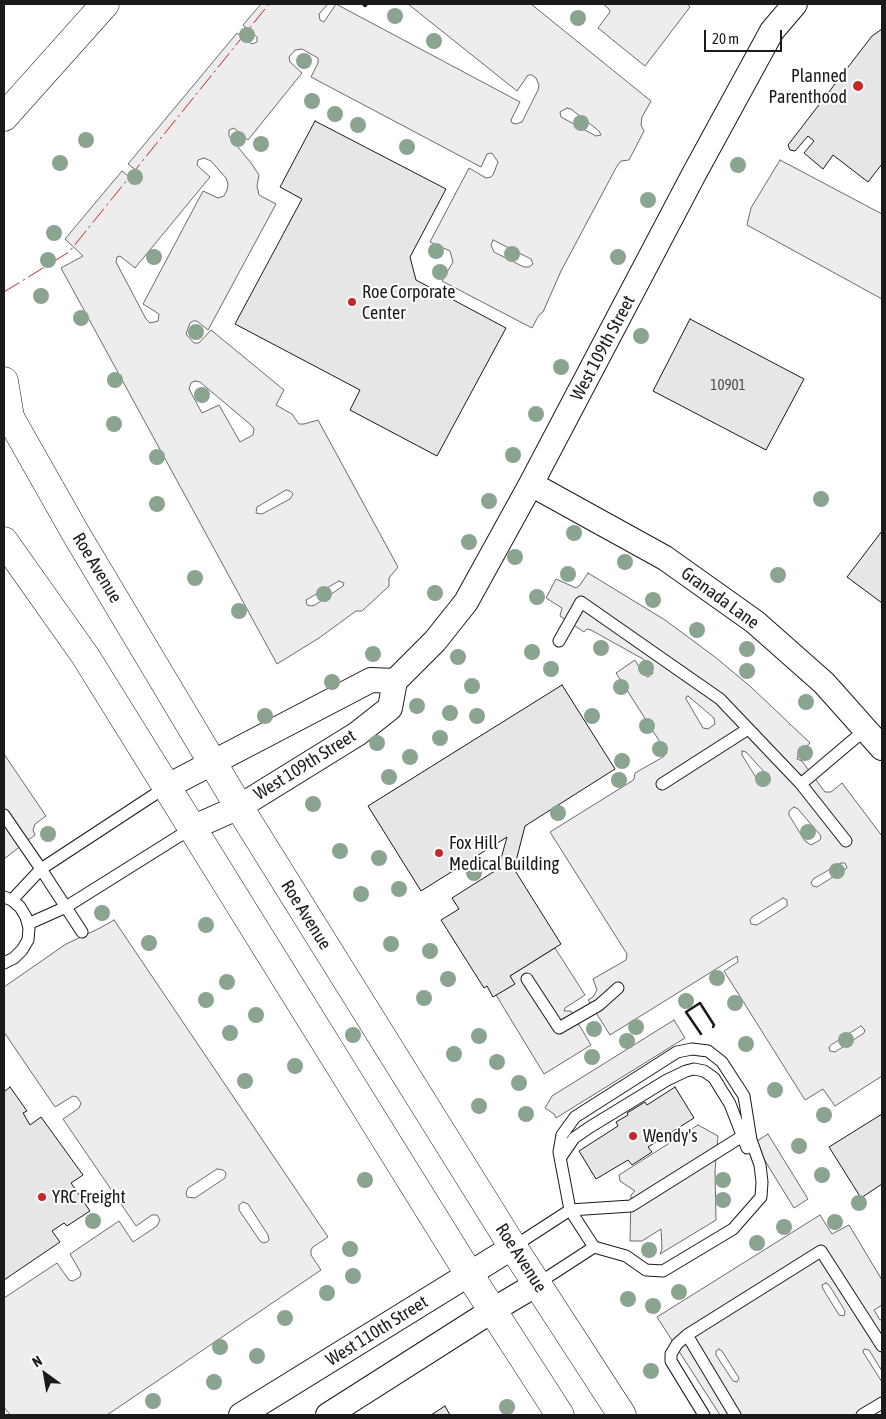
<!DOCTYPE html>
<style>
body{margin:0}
#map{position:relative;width:886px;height:1419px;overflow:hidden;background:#fff;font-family:"Asap Condensed",sans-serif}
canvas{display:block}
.frame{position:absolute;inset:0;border:5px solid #1a1a1a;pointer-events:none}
.north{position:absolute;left:20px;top:1349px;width:50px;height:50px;-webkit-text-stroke:4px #fff;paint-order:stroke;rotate:328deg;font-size:14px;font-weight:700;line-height:20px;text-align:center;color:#1a1a1a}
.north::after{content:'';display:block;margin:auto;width:18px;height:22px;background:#1a1a1a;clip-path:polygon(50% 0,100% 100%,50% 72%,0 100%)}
.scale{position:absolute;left:704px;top:30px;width:78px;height:22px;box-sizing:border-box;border:2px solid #1a1a1a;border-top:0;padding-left:6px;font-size:15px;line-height:18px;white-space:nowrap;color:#1a1a1a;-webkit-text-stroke:4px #fff;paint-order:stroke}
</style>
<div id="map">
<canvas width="886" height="1419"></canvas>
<div class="frame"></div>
<div class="north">N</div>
<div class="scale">20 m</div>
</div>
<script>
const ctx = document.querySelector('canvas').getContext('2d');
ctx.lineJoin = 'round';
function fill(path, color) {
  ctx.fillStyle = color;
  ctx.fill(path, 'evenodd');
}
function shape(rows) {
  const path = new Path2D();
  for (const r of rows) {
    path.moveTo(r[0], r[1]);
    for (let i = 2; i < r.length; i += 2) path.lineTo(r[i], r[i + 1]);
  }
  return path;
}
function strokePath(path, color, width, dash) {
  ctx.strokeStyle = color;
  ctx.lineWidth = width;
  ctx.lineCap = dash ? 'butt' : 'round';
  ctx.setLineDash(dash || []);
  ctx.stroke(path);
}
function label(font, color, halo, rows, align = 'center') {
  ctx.font = font + ' "Asap Condensed",sans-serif';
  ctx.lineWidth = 4;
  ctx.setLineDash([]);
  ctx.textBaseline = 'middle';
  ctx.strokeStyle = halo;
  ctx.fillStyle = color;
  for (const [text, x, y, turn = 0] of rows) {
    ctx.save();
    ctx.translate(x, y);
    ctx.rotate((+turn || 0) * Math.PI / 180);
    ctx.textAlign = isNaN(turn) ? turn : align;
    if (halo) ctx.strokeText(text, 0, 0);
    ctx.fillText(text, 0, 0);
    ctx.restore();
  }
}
const built = shape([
 [261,4,328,4,319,14,320,20,324,22,336,4,520,102,511,120,512,123,516,124,522,122,538,90,539,85,536,78,532,75,528,75,517,91,408,4,531,4,651,101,642,117,641,125,644,131,629,160,621,161,617,166,561,271,543,312,539,315,532,328,442,281,453,262,450,251,430,242,469,168,486,178,491,177,493,175,498,162,492,153,487,154,481,167,311,77,318,63,318,58,302,49,295,50,289,57,290,62,302,73,248,140,234,128,229,130,229,136,251,163,259,175,257,186,259,195,276,204,208,330,197,321,193,321,190,323,186,334,194,343,199,343,211,330,284,390,276,405,292,414,299,424,304,424,318,420,398,567,389,578,389,586,362,611,356,611,319,638,277,664,61,268,83,256,65,239,122,171,137,183,142,180,141,174,128,164,237,33,252,44,257,42,257,37,243,25,261,4],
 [567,108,571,109,599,131,601,135,596,136,561,117,560,112,567,108],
 [204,158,211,161,226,178,228,184,227,190,224,196,218,198,203,191,143,304,159,314,158,321,150,323,146,319,116,262,117,257,120,256,135,268,210,177,197,165,198,160,204,158],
 [493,240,531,259,533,264,529,267,524,267,494,252,491,245,493,240],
 [195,381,200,382,251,425,254,429,253,435,240,442,219,405,202,413,189,389,191,383,195,381],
 [286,490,290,491,293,494,290,499,262,514,256,513,257,507,286,490],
 [339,581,344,583,343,586,315,605,311,606,307,605,306,600,339,581],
 [603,4,687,4,690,7,645,66,598,28,610,12,609,9,603,4],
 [780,160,882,214,882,299,747,225,751,208,780,160],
 [588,573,665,620,715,657,751,687,810,743,799,753,797,759,802,761,825,792,831,792,842,783,882,836,882,1076,835,1106,823,1089,805,1100,724,971,738,962,737,956,610,1035,588,1000,593,997,597,990,593,979,626,960,627,954,550,832,632,781,634,779,635,773,663,757,667,753,616,673,635,660,643,674,648,677,653,673,650,666,643,659,591,630,587,629,584,632,560,616,562,608,546,598,556,579,576,588,580,585,588,573],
 [688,696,714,718,715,724,708,729,703,728,686,699,686,697,688,696],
 [742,751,746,752,767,775,770,781,767,785,760,784,742,755,742,751],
 [794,807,798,809,821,836,820,840,811,845,805,841,789,815,789,811,794,807],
 [841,863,845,863,847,868,817,887,813,886,811,883,813,879,841,863],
 [783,898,787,900,787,906,757,925,751,924,750,920,752,917,783,898],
 [861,1026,865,1030,864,1033,835,1052,830,1051,829,1047,831,1045,861,1026],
 [4,754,46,816,35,824,33,830,35,835,4,859,4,754],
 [114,920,328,1237,313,1247,311,1250,311,1255,321,1270,107,1415,10,1415,4,1407,4,1298,57,1263,69,1280,73,1281,80,1277,81,1273,70,1254,119,1221,133,1242,157,1226,160,1220,157,1215,152,1215,136,1226,63,1119,79,1108,81,1103,77,1097,73,1096,55,1107,4,1032,4,987,66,944,100,928,114,920],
 [217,1169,223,1170,226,1173,225,1178,195,1198,187,1197,186,1193,188,1188,217,1169],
 [243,1202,248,1204,268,1235,269,1240,267,1242,263,1243,260,1241,239,1210,239,1205,243,1202],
 [555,948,585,995,565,1008,564,1011,571,1011,591,1045,544,1074,496,995,514,984,510,976,555,948],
 [674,1020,685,1038,556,1118,554,1114,545,1108,552,1096,674,1020],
 [698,1125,718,1136,715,1171,716,1220,660,1254,662,1249,661,1229,642,1241,630,1241,631,1195,635,1191,620,1181,619,1175,698,1125],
 [768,1134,808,1199,794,1208,754,1143,768,1134],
 [820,1215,832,1234,849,1225,882,1280,882,1305,874,1310,880,1320,882,1319,882,1371,869,1350,864,1349,863,1352,882,1382,882,1415,720,1415,657,1317,820,1215],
 [826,1283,829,1285,845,1311,844,1316,839,1315,823,1289,822,1285,826,1283],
 [719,1349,722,1351,739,1378,737,1382,733,1381,716,1355,716,1351,719,1349]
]);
fill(built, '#ededed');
strokePath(built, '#6a6a6a', 1);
const building = shape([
 [882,29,882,164,868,182,833,155,823,169,804,153,814,141,808,136,795,151,790,150,788,145,872,36,882,29],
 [315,121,446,189,410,257,416,280,506,328,437,456,350,410,360,390,235,324,302,199,280,187,315,121],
 [690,319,804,379,766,450,653,391,690,319],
 [882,531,882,603,847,577,882,531],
 [562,685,615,769,525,826,514,869,561,944,510,976,515,984,493,997,487,986,484,988,441,920,459,909,452,898,498,869,507,837,421,891,368,806,562,685],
 [10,1087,27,1111,23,1113,30,1125,41,1117,83,1175,71,1183,90,1211,67,1226,64,1223,52,1231,60,1242,4,1280,4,1092,10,1087],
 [675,1087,694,1118,648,1147,652,1152,632,1165,628,1160,596,1179,579,1151,618,1126,616,1122,628,1115,627,1113,645,1102,647,1105,675,1087],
 [882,1114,882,1184,861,1198,829,1147,882,1114],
 [445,1406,450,1415,431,1415,445,1406]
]);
fill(building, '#e6e6e6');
strokePath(building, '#1a1a1a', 1);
const lane = shape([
 [559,641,581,602,720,699,801,784,866,729],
 [662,784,748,729],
 [801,784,846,841],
 [4,815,41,869,82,932],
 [4,897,12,900,20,907,26,917,29,928,28,940,22,950,14,958,4,963],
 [12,900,41,869,166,787],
 [28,924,66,907,192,828],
 [527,979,559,1028,599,1005,618,988],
 [692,1049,708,1051,722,1062,744,1096,751,1140,760,1165,762,1182,761,1197,733,1229,663,1271,646,1270,626,1256,594,1247,570,1210,559,1152,562,1135,575,1117,677,1052,692,1049],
 [561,1157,574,1138,590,1127,667,1080,686,1071,694,1069,704,1071,714,1078,730,1104,747,1148],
 [513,1247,570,1210,631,1206,749,1132],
 [537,1284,594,1247],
 [687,1335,677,1344,671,1354,671,1361,704,1415],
 [735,1415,687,1335,821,1251,882,1346],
 [862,1415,882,1403]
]);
const street = shape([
 [531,484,665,558,755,622,824,683,882,748],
 [166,787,371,680,395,681],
 [192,828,239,807,357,734,390,708,395,681,435,641,466,602,531,484,694,174,772,31,795,4],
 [241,1415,513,1247],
 [328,1415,493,1310,537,1284]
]);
const secondary = shape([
 [4,407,76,534,239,807,513,1247,622,1415],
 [4,541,86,657,469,1274,560,1415]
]);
const highway = shape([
 [4,117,105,4],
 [4,381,10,417]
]);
strokePath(lane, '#1a1a1a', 13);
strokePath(street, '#1a1a1a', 26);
strokePath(secondary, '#1a1a1a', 29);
strokePath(highway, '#1a1a1a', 29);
strokePath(lane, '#fff', 11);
strokePath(street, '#fff', 24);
strokePath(secondary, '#fff', 28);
strokePath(highway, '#fff', 28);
strokePath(shape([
 [363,4,365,6,367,4],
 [701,1034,686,1012,700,1003,714,1025,713,1027]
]), '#1a1a1a', 2.5);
strokePath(shape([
 [4,292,69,252,269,4]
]), '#c62828', 1, [18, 4, 2.5, 4]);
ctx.fillStyle = '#8aa48f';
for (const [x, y] of [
 [395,16],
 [578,18],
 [247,35],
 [434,41],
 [304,61],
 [312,101],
 [335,114],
 [581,123],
 [358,125],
 [238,139],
 [86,140],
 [261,144],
 [407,147],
 [60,163],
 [738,165],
 [135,177],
 [648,200],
 [54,233],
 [436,251],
 [512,254],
 [154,257],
 [618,257],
 [48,260],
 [440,272],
 [41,296],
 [81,318],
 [196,332],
 [641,336],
 [561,367],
 [115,380],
 [202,395],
 [536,414],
 [114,424],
 [513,455],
 [157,457],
 [821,499],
 [489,501],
 [157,504],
 [574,533],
 [469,542],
 [515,557],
 [625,562],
 [568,574],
 [778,575],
 [195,578],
 [435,593],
 [324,594],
 [537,597],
 [653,600],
 [239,611],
 [697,630],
 [601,648],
 [747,649],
 [532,652],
 [373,654],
 [458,657],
 [646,668],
 [551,669],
 [747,671],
 [332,682],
 [472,686],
 [621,687],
 [806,702],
 [417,706],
 [450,713],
 [265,716],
 [477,716],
 [592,716],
 [647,726],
 [440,738],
 [377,743],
 [660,749],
 [805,753],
 [410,757],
 [622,761],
 [389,777],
 [763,779],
 [619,780],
 [313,804],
 [558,813],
 [808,832],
 [48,834],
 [340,851],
 [379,858],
 [837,871],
 [474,873],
 [399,889],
 [361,894],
 [102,913],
 [206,925],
 [149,943],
 [391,944],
 [430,951],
 [717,978],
 [448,979],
 [227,982],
 [424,998],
 [206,1000],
 [686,1001],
 [735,1003],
 [256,1015],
 [636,1027],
 [594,1029],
 [230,1033],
 [353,1035],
 [479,1036],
 [846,1040],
 [627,1041],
 [746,1044],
 [454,1054],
 [592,1057],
 [497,1062],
 [295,1066],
 [245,1081],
 [519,1083],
 [775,1090],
 [479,1106],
 [526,1114],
 [824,1115],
 [799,1146],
 [822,1175],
 [365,1180],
 [723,1180],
 [723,1200],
 [859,1203],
 [93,1221],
 [835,1222],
 [784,1227],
 [757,1243],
 [350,1249],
 [649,1250],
 [353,1276],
 [679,1292],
 [327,1293],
 [628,1299],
 [653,1306],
 [285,1318],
 [220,1347],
 [257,1356],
 [651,1371],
 [214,1382],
 [153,1401],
 [507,1407]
]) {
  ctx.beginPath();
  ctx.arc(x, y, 8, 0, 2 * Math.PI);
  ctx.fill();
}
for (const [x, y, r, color] of [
 [858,86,6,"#c62828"],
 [352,302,5,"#c62828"],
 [439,853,5,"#c62828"],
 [633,1136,5,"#c62828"],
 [42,1197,5,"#c62828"]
]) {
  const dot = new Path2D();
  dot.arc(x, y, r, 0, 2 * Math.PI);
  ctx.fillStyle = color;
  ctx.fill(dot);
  strokePath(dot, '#fff', 2);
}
label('15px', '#4d4d4d', null, [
 ["10901",728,385]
]);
label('18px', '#1a1a1a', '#fff', [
 ["Planned",847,76,"right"],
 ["Parenthood",847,97,"right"],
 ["Roe Corporate",362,292],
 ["Center",362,313],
 ["Fox Hill",449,843],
 ["Medical Building",449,864],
 ["Wendy's",643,1136],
 ["YRC Freight",52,1197]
], 'left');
label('18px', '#1a1a1a', '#fff', [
 ["West 109th Street",603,348,-62],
 ["Roe Avenue",97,568,59],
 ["Granada Lane",720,598,36],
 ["West 109th Street",305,765,-32],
 ["Roe Avenue",306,915,58],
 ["Roe Avenue",521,1258,57],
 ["West 110th Street",377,1331,-32]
]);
</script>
